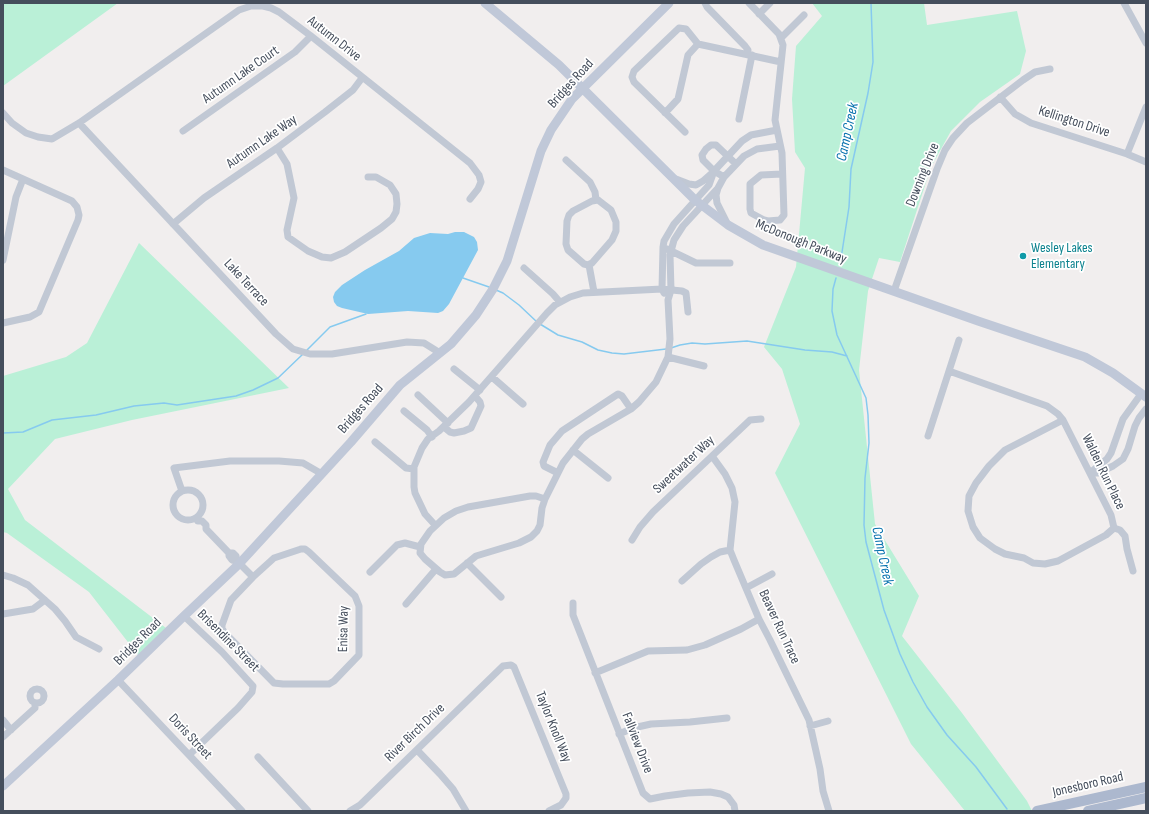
<!DOCTYPE html>
<style>
body{margin:0}
#map{position:relative;width:1149px;height:814px;overflow:hidden;background:#f1eeee;font-family:"Sofia Sans Condensed",sans-serif}
canvas{display:block}
.frame{position:absolute;inset:0;border:4px solid #454e5c;pointer-events:none}
</style>
<div id="map">
<canvas width="1149" height="814"></canvas>
<div class="frame"></div>
</div>
<script>
const ctx = document.querySelector('canvas').getContext('2d');
ctx.lineJoin = 'round';
function fill(path, color) {
  ctx.fillStyle = color;
  ctx.fill(path, 'evenodd');
}
function shape(rows) {
  const path = new Path2D();
  for (const r of rows) {
    if (r.length === 3) {
      path.moveTo(r[0] + r[2], r[1]);
      path.arc(r[0], r[1], r[2], 0, 2 * Math.PI);
      continue;
    }
    path.moveTo(r[0], r[1]);
    for (let i = 2; i < r.length; i += 2) path.lineTo(r[i], r[i + 1]);
  }
  return path;
}
function strokePath(path, color, width, dash) {
  ctx.strokeStyle = color;
  ctx.lineWidth = width;
  ctx.lineCap = dash ? 'butt' : 'round';
  ctx.setLineDash(dash || []);
  ctx.stroke(path);
}
function label(font, color, halo, rows, align = 'center') {
  ctx.font = font + ' "Sofia Sans Condensed",sans-serif';
  ctx.lineWidth = 3.5;
  ctx.setLineDash([]);
  ctx.textBaseline = 'middle';
  ctx.strokeStyle = halo;
  ctx.fillStyle = color;
  for (const [text, x, y, turn = 0] of rows) {
    ctx.save();
    ctx.translate(x, y);
    ctx.rotate((+turn || 0) * Math.PI / 180);
    ctx.textAlign = isNaN(turn) ? turn : align;
    if (halo) ctx.strokeText(text, 0, 0);
    ctx.fillText(text, 0, 0);
    ctx.restore();
  }
}
fill(shape([
 [3,3,118,3,3,86],
 [812,3,924,3,927,25,1017,11,1026,51,1020,74,980,102,951,131,931,167,900,262,879,258,868,291,859,370,875,524,919,596,902,636,962,713,1027,801,1032,811,965,811,911,744,775,473,800,424,782,369,764,347,796,267,805,168,795,152,792,99,796,46,822,16],
 [139,243,289,388,132,420,55,439,8,489,25,520,166,628,138,655,89,592,7,533,3,532,3,376,66,357,87,343]
]), '#baf0d7');
fill(shape([
 [455,232,464,232,474,237,477,242,478,250,449,304,443,311,438,313,408,311,368,314,342,308,337,306,334,302,333,297,335,292,342,285,365,270,399,251,414,238,430,233,448,234]
]), '#86caef');
strokePath(shape([
 [840,265,849,207,851,169,868,93,873,62,871,3],
 [463,278,489,287],
 [836,278,833,289,832,311,837,335,866,398,868,415,869,443,865,478,864,525,866,542,884,610,900,654,913,682,927,707,947,735,976,767,1007,809],
 [496,290,503,293,519,305,537,322],
 [540,324,558,335,582,342,598,350,612,353,624,354,666,349],
 [671,348,680,345,692,343,705,344,747,341,805,350,832,352,847,356],
 [307,350,330,327,366,314],
 [3,433,23,432,52,420,96,415,134,406,164,403,177,405,236,396,253,390,278,378,303,354]
]), '#86caef', 1.5);
strokePath(shape([
 [705,3,707,7,745,46,748,50,747,54],
 [749,3,779,34,783,45,775,120,782,153,784,215,780,220,768,221,764,220,751,213,750,209,750,184,761,175,782,174],
 [1124,3,1146,43],
 [759,14,770,3],
 [781,38,804,15],
 [1000,97,1015,114,1031,123,1127,154,1146,162],
 [3,113,12,123,26,133,38,137,52,139,79,123,239,10,251,6,263,6,271,8,279,12,311,36,470,163,479,175,481,182,478,189,470,199],
 [665,113,678,99,688,55,698,44,781,62],
 [739,119,752,55],
 [79,123,276,334,293,349,310,354,332,354,407,342,424,343,440,353],
 [183,131,295,52,311,36],
 [685,132,634,82,632,77,634,71,679,28,686,29,698,44],
 [277,148,287,164,294,198,287,230,288,237,308,251,322,257,331,258,345,252,381,228,392,219,396,212,397,204,396,194,390,185,376,177,368,177],
 [1127,154,1146,107],
 [566,160,590,182,595,192,596,200],
 [3,170,72,201,77,207,79,215,78,220,39,312,30,317,3,323],
 [724,177,714,171,703,160,702,155,706,149,711,145,716,145,736,164],
 [676,179,689,184,696,185,703,181,712,173],
 [718,188,716,195,717,203,727,223],
 [598,200,611,210,616,222,616,231,612,240,592,263,588,265,584,264,568,250,566,244,567,221,569,215,573,211,592,201,598,200],
 [173,224,204,198,277,148,325,112,353,90,362,78],
 [667,249,696,263,730,263],
 [3,260,16,197,23,179],
 [589,265,594,292],
 [524,268,553,294,559,301],
 [894,291,937,169,945,150,953,138,967,123,1023,80,1035,72,1050,69],
 [664,293,662,289,663,247,664,241,674,224,709,185,714,171,742,141,751,135,777,130],
 [668,357,704,366],
 [454,369,480,390],
 [949,371,1047,406,1058,414,1063,420,1111,515,1114,528],
 [492,377,523,404],
 [418,395,448,423],
 [404,411,427,430,432,437],
 [1063,420,1005,450,989,466,976,483,969,496,968,511,973,527,980,538,995,549,1005,554,1024,558,1033,563,1045,564,1058,561,1106,535,1114,528],
 [444,427,450,432,454,433,464,431,471,428,481,406,480,402,475,396],
 [928,436,959,340],
 [375,442,406,468,414,469],
 [573,450,608,478],
 [712,456,725,474,732,488,735,502,730,550,734,560,759,619,770,640,809,720,820,769,823,791,829,811],
 [558,473,544,466,543,462,550,445,562,431,618,394,622,396,631,409],
 [1090,473,1107,459,1111,453,1123,419,1141,394],
 [1090,473,1098,473,1113,466,1123,459,1128,449,1135,426,1139,418,1146,409],
 [188,505,15],
 [182,491,174,468,230,461,279,461,303,463,322,474],
 [545,499,542,508,540,525,537,531,531,537,519,543,476,556,454,574,445,575,440,572,425,559,420,553,421,544,430,531,444,518,456,511,468,507,530,496,536,496,545,499,563,463,582,439,588,434,631,409,639,402,656,382,668,357,670,339,668,300,671,290,670,255,674,240,683,226,718,188,724,177,744,156,757,149,780,146],
 [198,521,202,521,206,525,206,529,229,553,229,556,232,560,237,561],
 [435,525,425,514,415,493,414,487,414,467,422,448,428,439,439,431,469,402,547,313,555,305,570,297,583,293,662,289,682,291,686,293,688,312],
 [1114,528,1120,530,1125,536,1127,549,1133,571],
 [632,540,640,527,653,512,750,420,761,419],
 [301,549,305,549,309,552,355,596,359,606,359,655,334,681,329,684,283,684,274,683,224,632,222,628,222,625,231,600,253,577,274,558,301,549],
 [229,553,233,553,236,556,237,561,253,577],
 [467,563,501,597],
 [370,572,397,545,405,543,420,547],
 [3,575,13,578,28,585,55,609,65,621,76,637,99,649],
 [682,581,701,564,711,557,720,552,730,550],
 [746,588,772,574],
 [573,603,573,615,643,793,650,799,665,796,688,793,710,792,721,794,728,797,734,805,735,811],
 [406,604,436,569],
 [3,614,33,609,45,600],
 [184,616,222,652,253,686,252,692,238,708,189,755],
 [595,673,648,651,687,650,705,645,741,629,759,619],
 [118,680,242,811],
 [37,696,7],
 [3,720,11,730],
 [810,726,828,721],
 [619,734,633,728,651,724,690,722,727,718],
 [3,737,35,708,35,703],
 [417,750,440,774,453,789,466,811],
 [258,757,308,811],
 [350,811,360,805,503,666,511,665,514,667,566,794,566,798,561,805,549,811]
]), '#c1c8d4', 7);
strokePath(shape([
 [485,3,559,65,695,200,728,225,763,245,978,321,1085,357,1113,373,1146,397],
 [3,786,118,680,184,616,239,564,351,442,400,385,451,344,476,315,493,289,507,261,541,151,551,130,572,99,669,3]
]), '#c0c8d8', 9);
strokePath(shape([
 [1037,811,1146,787],
 [1088,811,1146,798]
]), '#acb8ce', 10);
for (const [x, y, r, color] of [
 [1023,256,4,"#0f9aa8"]
]) {
  const dot = new Path2D();
  dot.arc(x, y, r, 0, 2 * Math.PI);
  ctx.fillStyle = color;
  ctx.fill(dot);
  strokePath(dot, '#fff', 1.5);
}
label('14px', '#454e5c', '#fff', [
 ["Autumn Drive",334,39,38],
 ["Autumn Lake Court",241,75,-35],
 ["Bridges Road",571,84,-48],
 ["Kellington Drive",1074,122,18],
 ["Autumn Lake Way",262,142,-35],
 ["Downing Drive",923,175,-68],
 ["McDonough Parkway",801,242,22],
 ["Lake Terrace",246,283,47],
 ["Bridges Road",361,409,-49],
 ["Sweetwater Way",684,465,-43],
 ["Walden Run Place",1103,472,64],
 ["Beaver Run Trace",779,627,65],
 ["Enisa Way",344,629,-89],
 ["Brisendine Street",228,641,45],
 ["Bridges Road",138,642,-45],
 ["Taylor Knoll Way",553,727,68],
 ["River Birch Drive",415,733,-44],
 ["Doris Street",190,737,47],
 ["Fallview Drive",637,743,69],
 ["Jonesboro Road",1088,785,-13]
]);
label('14px', '#0d838f', '#fff', [
 ["Wesley Lakes",1031,248],
 ["Elementary",1031,264]
], 'left');
label('italic 15px', '#0772ae', '#fff', [
 ["Camp Creek",848,132,-78],
 ["Camp Creek",882,556,78]
]);
</script>
